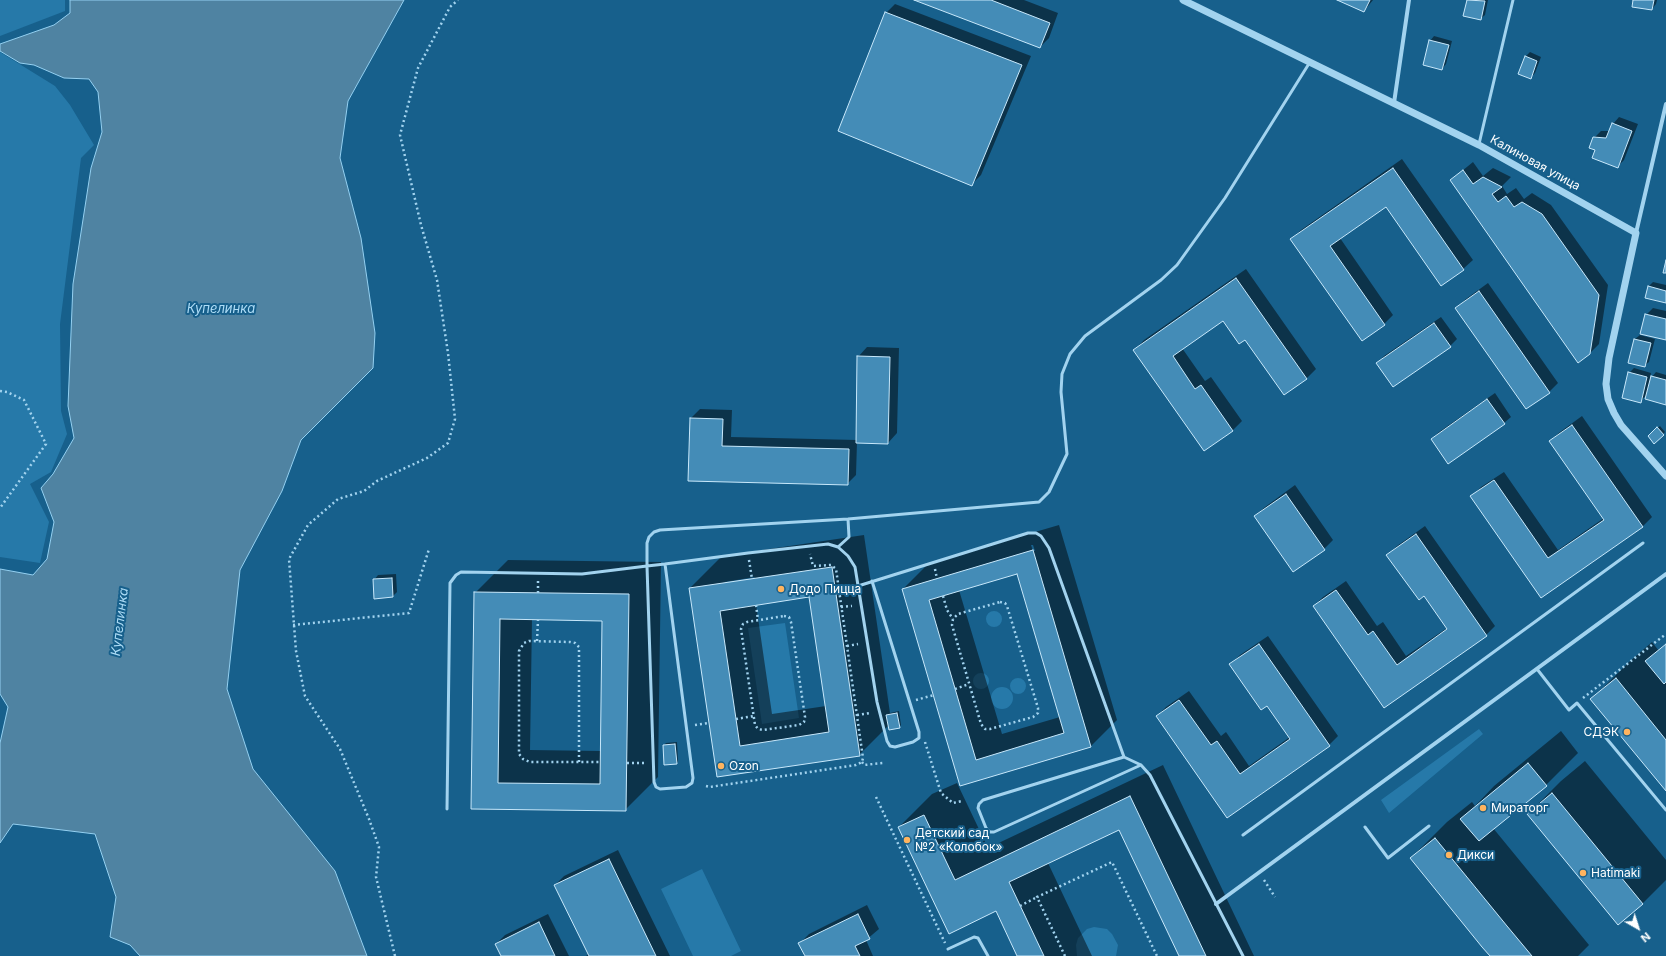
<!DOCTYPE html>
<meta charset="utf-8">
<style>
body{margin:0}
#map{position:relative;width:1666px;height:956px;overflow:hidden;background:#17608c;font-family:Inter,sans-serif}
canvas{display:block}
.north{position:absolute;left:1618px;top:908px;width:40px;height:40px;-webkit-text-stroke:3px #17608c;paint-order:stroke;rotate:141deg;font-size:11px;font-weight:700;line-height:16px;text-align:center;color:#fff}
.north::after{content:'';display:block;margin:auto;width:14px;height:18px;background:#fff;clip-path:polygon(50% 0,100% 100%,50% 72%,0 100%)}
</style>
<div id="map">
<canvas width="1666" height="956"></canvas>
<div class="north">N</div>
</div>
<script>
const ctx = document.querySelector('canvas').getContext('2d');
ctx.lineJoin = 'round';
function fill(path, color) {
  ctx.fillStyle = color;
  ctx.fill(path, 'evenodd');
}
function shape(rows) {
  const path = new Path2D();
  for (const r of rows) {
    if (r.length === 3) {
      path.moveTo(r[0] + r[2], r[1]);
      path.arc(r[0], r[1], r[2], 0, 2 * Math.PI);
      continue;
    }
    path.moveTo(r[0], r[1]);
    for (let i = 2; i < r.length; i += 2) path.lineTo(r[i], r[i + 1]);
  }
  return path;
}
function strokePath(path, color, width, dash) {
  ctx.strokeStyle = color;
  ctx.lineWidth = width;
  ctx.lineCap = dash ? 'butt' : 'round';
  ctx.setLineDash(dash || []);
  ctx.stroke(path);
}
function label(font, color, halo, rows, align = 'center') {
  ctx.font = font + ' Inter,sans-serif';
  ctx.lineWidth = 4;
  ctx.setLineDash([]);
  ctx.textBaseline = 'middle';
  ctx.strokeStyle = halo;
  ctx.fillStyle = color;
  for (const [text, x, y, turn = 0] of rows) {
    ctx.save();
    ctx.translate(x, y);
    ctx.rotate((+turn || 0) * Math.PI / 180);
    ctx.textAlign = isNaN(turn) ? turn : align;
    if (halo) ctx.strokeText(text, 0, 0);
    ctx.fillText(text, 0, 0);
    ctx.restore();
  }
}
fill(shape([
 [0,0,65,0,65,11,0,36],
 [0,52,55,86,70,105,94,145,81,158,60,324,61,411,67,434,51,472,30,484,49,522,40,563,0,557],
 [994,619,8],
 [785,623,799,718,762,724,748,628],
 [981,681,8],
 [1018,686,8],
 [1002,698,11],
 [1479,729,1483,734,1389,813,1381,800],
 [702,869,741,951,731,956,693,956,661,889],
 [1094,927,1107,929,1112,934,1118,945,1116,956,1077,956,1076,945,1078,938,1087,929]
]), '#2679a9');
const water = shape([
 [70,0,404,0,348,101,340,158,361,238,375,333,373,368,301,440,282,491,240,570,227,689,253,769,335,871,367,956,140,956,130,945,110,937,116,897,95,834,13,824,0,843,0,743,8,707,0,694,0,569,33,575,47,559,54,522,41,488,53,474,74,438,68,406,73,284,91,168,102,132,98,92,89,79,64,78,34,65,20,63,0,51,0,44,54,25,70,13,70,0]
]);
fill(water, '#4f83a2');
strokePath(water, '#94d0f1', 1);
fill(shape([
 [917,0,1024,0,1058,13,1049,38,1040,47],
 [1340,0,1373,0,1364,11],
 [1468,0,1488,0,1485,15,1480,19,1464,16],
 [1634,0,1657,0,1656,4,1652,9],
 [895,4,1031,56,981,175,972,184,886,13],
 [1434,36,1452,41,1446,64,1442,69,1430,41],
 [1530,52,1541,57,1535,73,1530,78,1525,57],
 [1619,117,1638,124,1624,160,1617,167,1597,150,1594,138,1601,131,1610,131,1613,124],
 [1402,159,1473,260,1463,269,1441,285,1386,206,1340,238,1393,315,1384,324,1292,239,1301,230],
 [1473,162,1483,176,1493,168,1511,177,1502,186,1507,194,1516,188,1524,199,1532,193,1551,205,1608,285,1599,344,1590,353,1451,180],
 [1246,269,1316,369,1307,378,1284,394,1245,338,1223,320,1182,348,1205,381,1211,377,1242,421,1233,430,1205,450,1135,350,1144,340],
 [1653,282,1666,285,1666,302,1649,286],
 [1488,283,1558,383,1549,392,1457,308,1466,299],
 [1653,308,1666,311,1666,339,1646,315],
 [1441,317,1457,339,1450,346,1378,363,1384,356],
 [1640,335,1655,339,1649,362,1644,366,1635,339],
 [867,347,899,348,897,433,888,443,857,442,856,475,847,484,689,480,691,418,700,409,732,410,731,437,857,440,858,357],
 [1634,368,1651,373,1650,379,1656,372,1666,375,1666,404,1647,395,1640,401,1629,373],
 [1495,393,1511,417,1504,423,1432,439,1439,432],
 [1582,416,1652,517,1643,526,1542,597,1472,497,1481,487,1504,472,1558,550,1604,518,1550,441,1560,432],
 [1660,426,1665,432,1655,442,1649,436],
 [1295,485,1333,540,1324,549,1255,516,1265,507],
 [1059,525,1117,720,1091,746,961,785,903,589,929,563],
 [1031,545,1033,545,1035,551,1033,551],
 [1018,573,1060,717,1002,734,959,590],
 [1425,526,1495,626,1486,635,1384,707,1314,606,1323,597,1346,581,1377,626,1383,622,1406,656,1447,628,1424,595,1388,555,1397,546],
 [864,535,890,713,899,711,901,725,899,727,889,725,859,755,718,776,690,588,722,556],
 [755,577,752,580,725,584,725,582],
 [810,596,826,706,772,714,756,604],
 [508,560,661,562,658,777,625,810,472,808,475,593],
 [532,619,603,620,601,751,530,750],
 [396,574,397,592,393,596,375,597,374,580,378,575],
 [1268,636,1338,736,1329,745,1227,816,1157,716,1166,707,1189,691,1221,736,1226,732,1249,766,1290,737,1268,705,1231,664,1240,655],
 [1652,642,1659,651,1666,645,1666,789,1592,699,1628,663],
 [1561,731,1578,753,1546,785,1493,828,1589,945,1578,956,1491,956,1411,858,1447,822,1472,802,1475,806,1494,786],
 [677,742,678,761,677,763,665,764,664,745,666,743],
 [1585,761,1666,860,1666,880,1643,903,1618,924,1528,814,1561,781],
 [1163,765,1254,956,1180,956,1119,829,1048,863,1092,956,1018,956,996,910,949,932,899,827,932,794,957,783,988,848],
 [618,850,670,956,586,956,589,954,555,885,564,876],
 [867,905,879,929,866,940,873,956,806,956,800,943,809,934],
 [548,914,569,956,502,956,496,944,505,935]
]), '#0007');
const building = shape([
 [914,0,991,0,1050,23,1040,48,914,0],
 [1337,0,1370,0,1364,12,1337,0],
 [1467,0,1485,1,1481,20,1463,16,1467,0],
 [1633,0,1654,0,1652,10,1632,7,1633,0],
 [885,12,1022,65,972,186,838,131,885,12],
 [1429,40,1449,45,1442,70,1423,65,1429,40],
 [1525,56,1537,61,1531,79,1518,74,1525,56],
 [1612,123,1632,131,1618,168,1592,158,1595,150,1589,148,1593,137,1606,138,1612,123],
 [1393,168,1464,270,1441,286,1386,207,1330,246,1385,325,1362,341,1290,239,1393,168],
 [1463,170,1473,184,1483,177,1502,187,1492,194,1498,202,1506,196,1514,207,1522,202,1542,214,1599,295,1590,354,1578,363,1450,180,1463,170],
 [1666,260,1666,273,1663,273,1666,260],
 [1236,278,1307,379,1284,395,1245,340,1239,344,1223,321,1173,356,1195,389,1201,385,1233,431,1204,451,1133,350,1236,278],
 [1648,286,1666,291,1666,303,1645,298,1648,286],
 [1479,291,1550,393,1526,409,1455,308,1479,291],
 [1645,314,1666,319,1666,340,1640,334,1645,314],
 [1434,323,1451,347,1393,387,1376,363,1434,323],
 [1634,339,1651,343,1645,367,1628,363,1634,339],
 [857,356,890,357,888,444,856,443,857,356],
 [1628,372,1647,377,1641,403,1622,398,1628,372],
 [1651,376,1666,380,1666,405,1645,399,1651,376],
 [1487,399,1505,424,1448,464,1431,439,1487,399],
 [690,418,723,419,722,446,849,449,848,485,688,481,690,418],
 [1572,425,1643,527,1541,598,1470,496,1494,480,1548,558,1604,520,1549,441,1572,425],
 [1657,427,1664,435,1654,444,1648,436,1657,427],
 [1286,494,1325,550,1293,572,1254,516,1286,494],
 [1416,534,1487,636,1384,708,1313,606,1336,590,1368,635,1373,631,1397,665,1447,629,1424,596,1419,600,1386,555,1416,534],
 [1033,550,1091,747,960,786,902,589,1033,550],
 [1017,574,1064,733,976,760,929,600,1017,574],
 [832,567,860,756,717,777,689,588,832,567],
 [809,597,829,732,740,746,720,611,809,597],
 [392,578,393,597,374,599,373,579,392,578],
 [474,592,629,594,626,811,471,809,474,592],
 [500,619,602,621,600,784,498,783,500,619],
 [1259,644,1330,746,1227,818,1156,716,1179,700,1211,745,1217,741,1240,774,1290,739,1267,706,1261,710,1229,664,1259,644],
 [1666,644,1666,682,1664,684,1645,661,1666,644],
 [1616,678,1666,740,1666,791,1590,699,1616,678],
 [897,713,900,728,889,730,886,715,897,713],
 [675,744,677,764,664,765,663,745,675,744],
 [1528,763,1547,786,1479,841,1460,819,1528,763],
 [1552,793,1643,904,1618,925,1527,814,1552,793],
 [1130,796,1206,956,1179,956,1119,830,1009,882,1044,956,1017,956,996,911,949,934,898,827,924,815,955,880,1130,796],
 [1435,838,1507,926,1532,956,1490,956,1482,947,1410,858,1435,838],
 [609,859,656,956,589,956,554,885,609,859],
 [858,914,870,939,855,946,860,956,805,956,798,943,858,914],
 [539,922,555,956,501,956,495,944,539,922]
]);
fill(building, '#448cb7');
strokePath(building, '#c8e8fb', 1);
strokePath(shape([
 [0,391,7,392,24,400,46,444,0,508],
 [749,560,752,579],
 [935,569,937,579],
 [538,593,538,580],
 [943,596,947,610,953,619],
 [1000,602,1005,603,1007,606,1038,708,1038,713,1033,717,990,729,985,729,981,724,952,625,953,619,958,614,1000,602],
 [756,605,758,620],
 [841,607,852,606],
 [784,616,789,617,791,622,805,717,804,722,799,725,763,730,758,729,755,725,741,629,743,624,747,622,784,616],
 [293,625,409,613,429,549],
 [537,641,538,620],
 [847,646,858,644],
 [955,689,969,684],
 [1583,698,1666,634],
 [916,700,934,695],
 [857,715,870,713],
 [736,719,754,716],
 [695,725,709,723],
 [925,742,941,793,953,803,962,801],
 [579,762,579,647,575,643,570,642,529,641,524,643,519,651,519,754,523,759,530,762,600,762],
 [862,762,864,765,883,763],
 [627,763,646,763],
 [706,786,710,787,856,765,862,762,863,758,836,569,831,565,813,566,810,554],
 [876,797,945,943],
 [1264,880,1275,897],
 [1020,906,1037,897],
 [395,956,376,877,379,847,369,819,340,749,305,696,296,651,289,559,308,525,338,499,364,491,377,481,427,458,448,443,455,419,448,353,437,280,421,225,400,135,418,68,450,7,458,0],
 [1065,956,1037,897,1112,862,1157,956]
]), '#a2d3ef', 2.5, [2, 3]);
strokePath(shape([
 [1479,144,1513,0],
 [838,547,849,537,848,519],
 [665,564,693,778,692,783,686,787,660,789,656,787,654,782,647,566,665,564,748,553,828,544,838,547,848,556,855,567,877,702,887,741,890,746,895,747,913,742,919,738,919,732,872,581],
 [858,586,1028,533,1036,533,1041,536,1049,548,1124,757,1141,765,1150,775,1243,956],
 [1537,669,1569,710,1577,703,1666,810],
 [1124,757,983,800,979,804,978,808,986,828,990,832,994,832,1141,765],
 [447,809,450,583,456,575,461,572,582,574,647,566,647,543,649,537,654,532,660,530,848,519,1039,502,1049,492,1067,454,1061,392,1062,374,1070,354,1085,336,1161,280,1177,265,1225,198,1310,62],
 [1365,827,1388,858,1429,826],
 [1243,835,1643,543],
 [948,949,974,937,978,938,988,956]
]), '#a2d3ef', 3);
strokePath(shape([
 [1394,103,1409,0],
 [1636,233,1666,104],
 [1216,904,1666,574]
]), '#a2d3ef', 4);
strokePath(shape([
 [1183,0,1479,145,1636,233,1609,358,1606,384,1608,399,1614,413,1621,425,1666,476]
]), '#a2d3ef', 7);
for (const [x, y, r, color] of [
 [781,589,4,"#ffb45f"],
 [1627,732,4,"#ffb45f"],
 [721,766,4,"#ffb45f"],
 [1483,808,4,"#ffb45f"],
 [907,840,4,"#ffb45f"],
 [1449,855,4,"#ffb45f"],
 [1583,873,4,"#ffb45f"]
]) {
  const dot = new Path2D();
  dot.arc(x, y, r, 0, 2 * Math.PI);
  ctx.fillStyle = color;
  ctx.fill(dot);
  strokePath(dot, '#17608c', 1.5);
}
label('12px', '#fff', '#17608c', [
 ["Калиновая улица",1535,163,29]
]);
label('12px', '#fff', '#17608c', [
 ["Додо Пицца",789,589],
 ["СДЭК",1619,732,"right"],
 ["Ozon",729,766],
 ["Мираторг",1491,808],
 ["Детский сад",915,833],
 ["№2 «Колобок»",915,847],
 ["Дикси",1457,855],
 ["Hatimaki",1591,873]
], 'left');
label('italic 13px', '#addcf6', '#17608c', [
 ["Купелинка",221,309],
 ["Купелинка",120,622,-83]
]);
</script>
